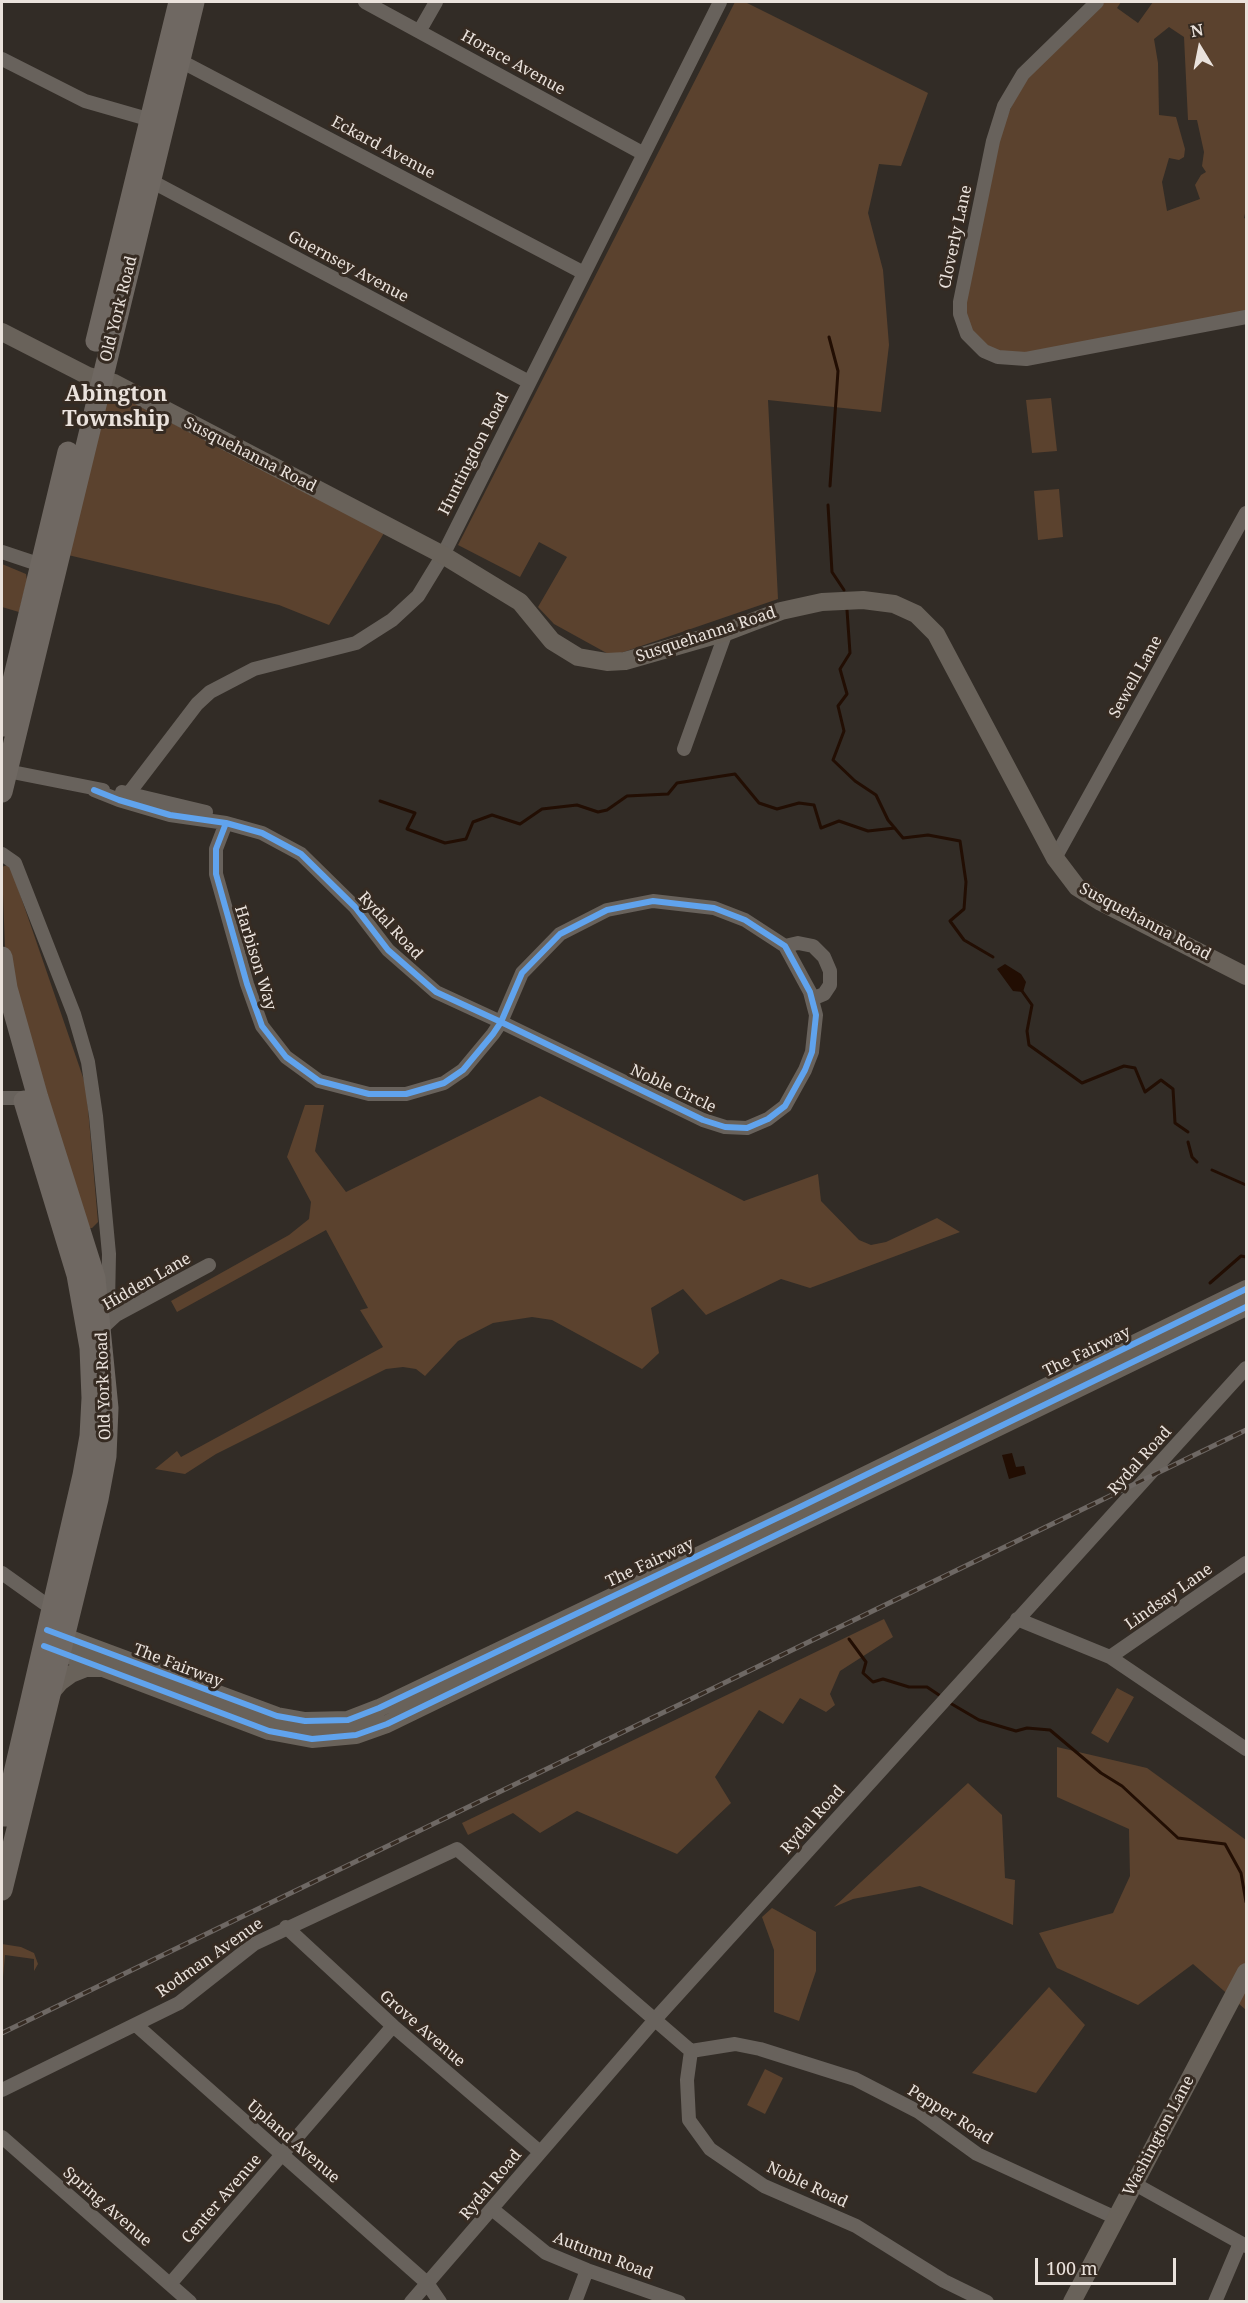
<!DOCTYPE html>
<style>
body{margin:0}
#map{position:relative;width:1248px;height:2303px;overflow:hidden;background:#322c26;font-family:"Noto Serif",serif}
canvas{display:block}
.frame{position:absolute;inset:0;border:3px solid #eae2dc;pointer-events:none}
.north{position:absolute;left:1170px;top:18px;width:60px;height:60px;-webkit-text-stroke:4px #362b22;paint-order:stroke;rotate:350deg;font-size:16px;font-weight:700;line-height:24px;text-align:center;color:#eae2dc}
.north::after{content:'';display:block;margin:auto;width:21px;height:27px;background:#eae2dc;clip-path:polygon(50% 0,100% 100%,50% 72%,0 100%)}
.scale{position:absolute;left:1035px;top:2258px;width:141px;height:27px;box-sizing:border-box;border:3px solid #eae2dc;border-top:0;padding-left:8px;font-size:18px;line-height:21px;white-space:nowrap;color:#eae2dc;-webkit-text-stroke:4px #362b22;paint-order:stroke}
</style>
<div id="map">
<canvas width="1248" height="2303"></canvas>
<div class="frame"></div>
<div class="north">N</div>
<div class="scale">100 m</div>
</div>
<script>
const ctx = document.querySelector('canvas').getContext('2d');
ctx.lineJoin = 'round';
function fill(path, color) {
  ctx.fillStyle = color;
  ctx.fill(path, 'evenodd');
}
function shape(rows) {
  const path = new Path2D();
  for (const r of rows) {
    path.moveTo(r[0], r[1]);
    for (let i = 2; i < r.length; i += 2) path.lineTo(r[i], r[i + 1]);
  }
  return path;
}
function strokePath(path, color, width, dash) {
  ctx.strokeStyle = color;
  ctx.lineWidth = width;
  ctx.lineCap = dash ? 'butt' : 'round';
  ctx.setLineDash(dash || []);
  ctx.stroke(path);
}
function label(font, color, halo, rows, align = 'center') {
  ctx.font = font + ' "Noto Serif",serif';
  ctx.lineWidth = 6;
  ctx.setLineDash([]);
  ctx.textBaseline = 'middle';
  ctx.strokeStyle = halo;
  ctx.fillStyle = color;
  for (const [text, x, y, turn = 0] of rows) {
    ctx.save();
    ctx.translate(x, y);
    ctx.rotate((+turn || 0) * Math.PI / 180);
    ctx.textAlign = isNaN(turn) ? turn : align;
    if (halo) ctx.strokeText(text, 0, 0);
    ctx.fillText(text, 0, 0);
    ctx.restore();
  }
}
fill(shape([
 [735,2,745,2,928,93,901,166,879,164,868,213,883,270,889,345,881,412,768,400,778,599,612,656,554,624,538,607,567,557,539,542,520,577,458,545],
 [1104,2,1121,2,1117,8,1138,23,1153,2,1246,2,1246,209,1244,218,1246,219,1246,311,1014,355,994,350,978,339,969,328,965,314,966,298,1000,133,1017,94,1039,62],
 [1169,27,1184,37,1188,120,1197,120,1204,152,1202,166,1206,172,1201,175,1195,185,1200,199,1167,211,1162,182,1169,158,1179,160,1184,157,1185,149,1176,117,1159,115,1158,63,1154,39],
 [114,393,384,533,329,625,279,605,68,555,108,395],
 [1051,398,1057,451,1032,453,1026,400],
 [1059,489,1063,537,1038,540,1034,491],
 [2,564,26,574,27,580,19,612,2,607],
 [7,865,11,868,86,1086,98,1222,92,1228,86,1228,5,949,2,867],
 [540,1096,744,1201,818,1174,821,1201,859,1240,871,1245,886,1242,937,1218,960,1232,810,1288,781,1279,706,1315,683,1289,651,1308,659,1353,642,1369,552,1320,532,1317,493,1323,458,1341,425,1376,416,1369,403,1367,386,1369,216,1454,185,1474,155,1469,177,1451,181,1457,383,1347,360,1310,368,1308,326,1230,177,1312,171,1301,289,1235,309,1219,311,1202,287,1157,305,1105,324,1105,315,1151,346,1192],
 [884,1619,893,1637,840,1671,830,1694,835,1705,826,1712,800,1698,783,1724,759,1710,715,1777,731,1803,677,1854,577,1811,540,1833,513,1813,468,1835,462,1823],
 [1117,1688,1134,1697,1108,1743,1091,1733],
 [1057,1747,1147,1768,1246,1840,1246,2010,1193,1964,1138,2005,1057,1968,1039,1933,1113,1913,1130,1876,1129,1829,1057,1797],
 [968,1783,1002,1815,1005,1878,1015,1880,1013,1925,920,1886,853,1899,834,1907],
 [772,1908,816,1932,816,1971,799,2021,774,2012,774,1950,762,1917],
 [2,1944,21,1947,34,1953,38,1964,34,1971,34,1959,5,1955,2,1988],
 [1049,1987,1085,2025,1036,2093,972,2073],
 [765,2069,783,2078,765,2114,747,2105]
]), '#5b422e');
fill(shape([
 [1005,964,1021,974,1026,982,1023,992,1013,991,997,969],
 [1012,1453,1016,1467,1024,1466,1026,1474,1009,1479,1002,1455]
]), '#220e03');
strokePath(shape([
 [829,337,838,371,830,486],
 [828,505,832,572,844,590],
 [847,610,850,653,840,669,847,694,838,706,844,731,833,760,855,781,876,795,888,820,903,838,928,835,960,841,966,882,964,909,950,921,964,940,993,957],
 [380,801,415,813,407,829,445,843,466,839,473,822,492,815,520,824,542,809,577,805,598,812,607,810,627,796,668,794,677,783,735,774,759,803,777,809,799,803,814,805,821,828,839,821,868,831,895,828],
 [1022,991,1032,1005,1027,1031,1029,1045,1082,1083,1124,1066,1135,1068,1145,1092,1161,1080,1173,1089,1175,1123,1188,1132],
 [1188,1142,1192,1157,1197,1162],
 [1212,1170,1246,1185],
 [1210,1283,1241,1256,1246,1257],
 [849,1639,866,1662,863,1673,873,1682,883,1679,909,1687,927,1687,939,1695],
 [950,1703,979,1720,1016,1731,1027,1728,1050,1730,1101,1773,1122,1786,1178,1838,1225,1844,1241,1873,1246,1902]
]), '#220e03', 3);
strokePath(shape([
 [365,2,644,154],
 [1097,2,1023,74,1004,106,993,141,960,302,960,314,967,334,984,351,998,357,1026,359,1246,317],
 [420,30,436,2],
 [173,57,582,272],
 [2,59,85,101,158,122],
 [151,181,529,382],
 [2,552,47,567],
 [684,749,726,632],
 [2,770,103,790],
 [94,790,119,800,170,815,226,823,262,833,301,854,355,907,388,950,436,992,501,1022,703,1120,725,1127,747,1128,768,1119,785,1106,805,1070,812,1052,816,1015,810,992,785,946,745,920,714,908,653,901,607,910,560,934,522,973,501,1022,493,1034,463,1070,444,1083,406,1094,369,1094,319,1081,286,1057,262,1026,247,984,216,874,216,849,226,823],
 [122,792,206,812],
 [129,793,197,704,210,692,254,669,356,643,392,620,418,596,443,555,720,2],
 [2,854,15,863,74,1014,88,1062,96,1116,109,1254,108,1303,104,1320],
 [1055,858,1246,513],
 [785,946,798,943,813,946,824,957,830,971,830,985,824,994,812,999],
 [2,1098,32,1098],
 [102,1328,116,1315,209,1265],
 [2,1573,58,1613],
 [1017,1619,1110,1657,1246,1749],
 [1110,1657,1246,1563],
 [286,1927,393,2026,540,2152],
 [136,2025,427,2283,440,2302],
 [691,2051,735,2044,760,2049,855,2079,919,2112,977,2154,1116,2218],
 [2,2090,179,2003,254,1944,457,1849,691,2051,687,2080,689,2120,710,2149,764,2186,856,2226,944,2281,987,2302],
 [2,2137,190,2302],
 [1133,2183,1246,2246],
 [492,2209,546,2253,587,2270,679,2302],
 [170,2284,393,2026],
 [411,2302,659,2015,1246,1368],
 [575,2302,587,2270],
 [1215,2302,1240,2243]
]), '#68625c', 14);
strokePath(shape([
 [2,332,88,376,114,383,443,555,520,602,552,641,578,657,607,662,625,661,726,632,781,611,822,602,863,600,894,604,916,614,936,634,1055,858,1077,887,1101,902,1246,976],
 [51,1632,277,1716,305,1721,348,1720,379,1708,796,1509,1246,1289],
 [48,1647,269,1731,312,1739,356,1735,387,1724,1246,1307],
 [49,1695,60,1682,71,1674,86,1668,100,1668],
 [1072,2302,1246,1972]
]), '#69625a', 18);
strokePath(shape([
 [96,341,179,2],
 [2,726,68,452],
 [2,792,194,2],
 [2,957,7,988,38,1098,95,1278,108,1408,106,1456,98,1499,2,1890],
 [4,1816,83,1475,90,1436,92,1398,90,1348,77,1275,24,1101]
]), '#6f6862', 21);
const rail = shape([
 [2,2033,1246,1430]
]);
strokePath(rail, '#6e6864', 5);
strokePath(rail, '#362b22', 3, [9]);
strokePath(shape([
 [94,790,119,800,170,815,226,823,262,833,301,854,355,907,388,950,436,992,501,1022,703,1120,725,1127,747,1128,768,1119,785,1106,805,1070,812,1052,816,1015,810,992,785,946,745,920,714,908,653,901,607,910,560,934,522,973,501,1022,493,1034,463,1070,444,1083,406,1094,369,1094,319,1081,286,1057,262,1026,247,984,216,874,216,849,226,823],
 [47,1630,277,1716,305,1721,348,1720,379,1708,796,1509,1246,1289],
 [44,1646,269,1731,312,1739,356,1735,387,1724,1246,1307]
]), '#60a3ed', 6);
label('16px', '#eae2dc', '#362b22', [
 ["Horace Avenue",513,63,29],
 ["Eckard Avenue",383,148,28],
 ["Cloverly Lane",956,237,-78],
 ["Guernsey Avenue",348,267,28],
 ["Old York Road",119,309,-76],
 ["Huntingdon Road",474,454,-63],
 ["Susquehanna Road",250,455,27],
 ["Susquehanna Road",706,635,-18],
 ["Sewell Lane",1136,677,-61],
 ["Susquehanna Road",1145,922,28],
 ["Rydal Road",390,926,47],
 ["Harbison Way",255,958,73],
 ["Noble Circle",673,1089,25],
 ["Hidden Lane",147,1282,-30],
 ["The Fairway",1087,1352,-26],
 ["Old York Road",104,1386,-92],
 ["Rydal Road",1140,1461,-48],
 ["The Fairway",650,1563,-25],
 ["Lindsay Lane",1169,1597,-35],
 ["The Fairway",178,1666,21],
 ["Rydal Road",813,1820,-48],
 ["Rodman Avenue",210,1958,-35],
 ["Grove Avenue",422,2029,41],
 ["Pepper Road",950,2115,32],
 ["Washington Lane",1159,2136,-62],
 ["Upland Avenue",293,2142,41],
 ["Rydal Road",491,2185,-50],
 ["Noble Road",807,2185,25],
 ["Center Avenue",222,2199,-49],
 ["Spring Avenue",107,2207,41],
 ["Autumn Road",603,2256,21]
]);
label('bold 22px', '#eae2dc', '#362b22', [
 ["Abington",116,395],
 ["Township",116,420]
]);
</script>
